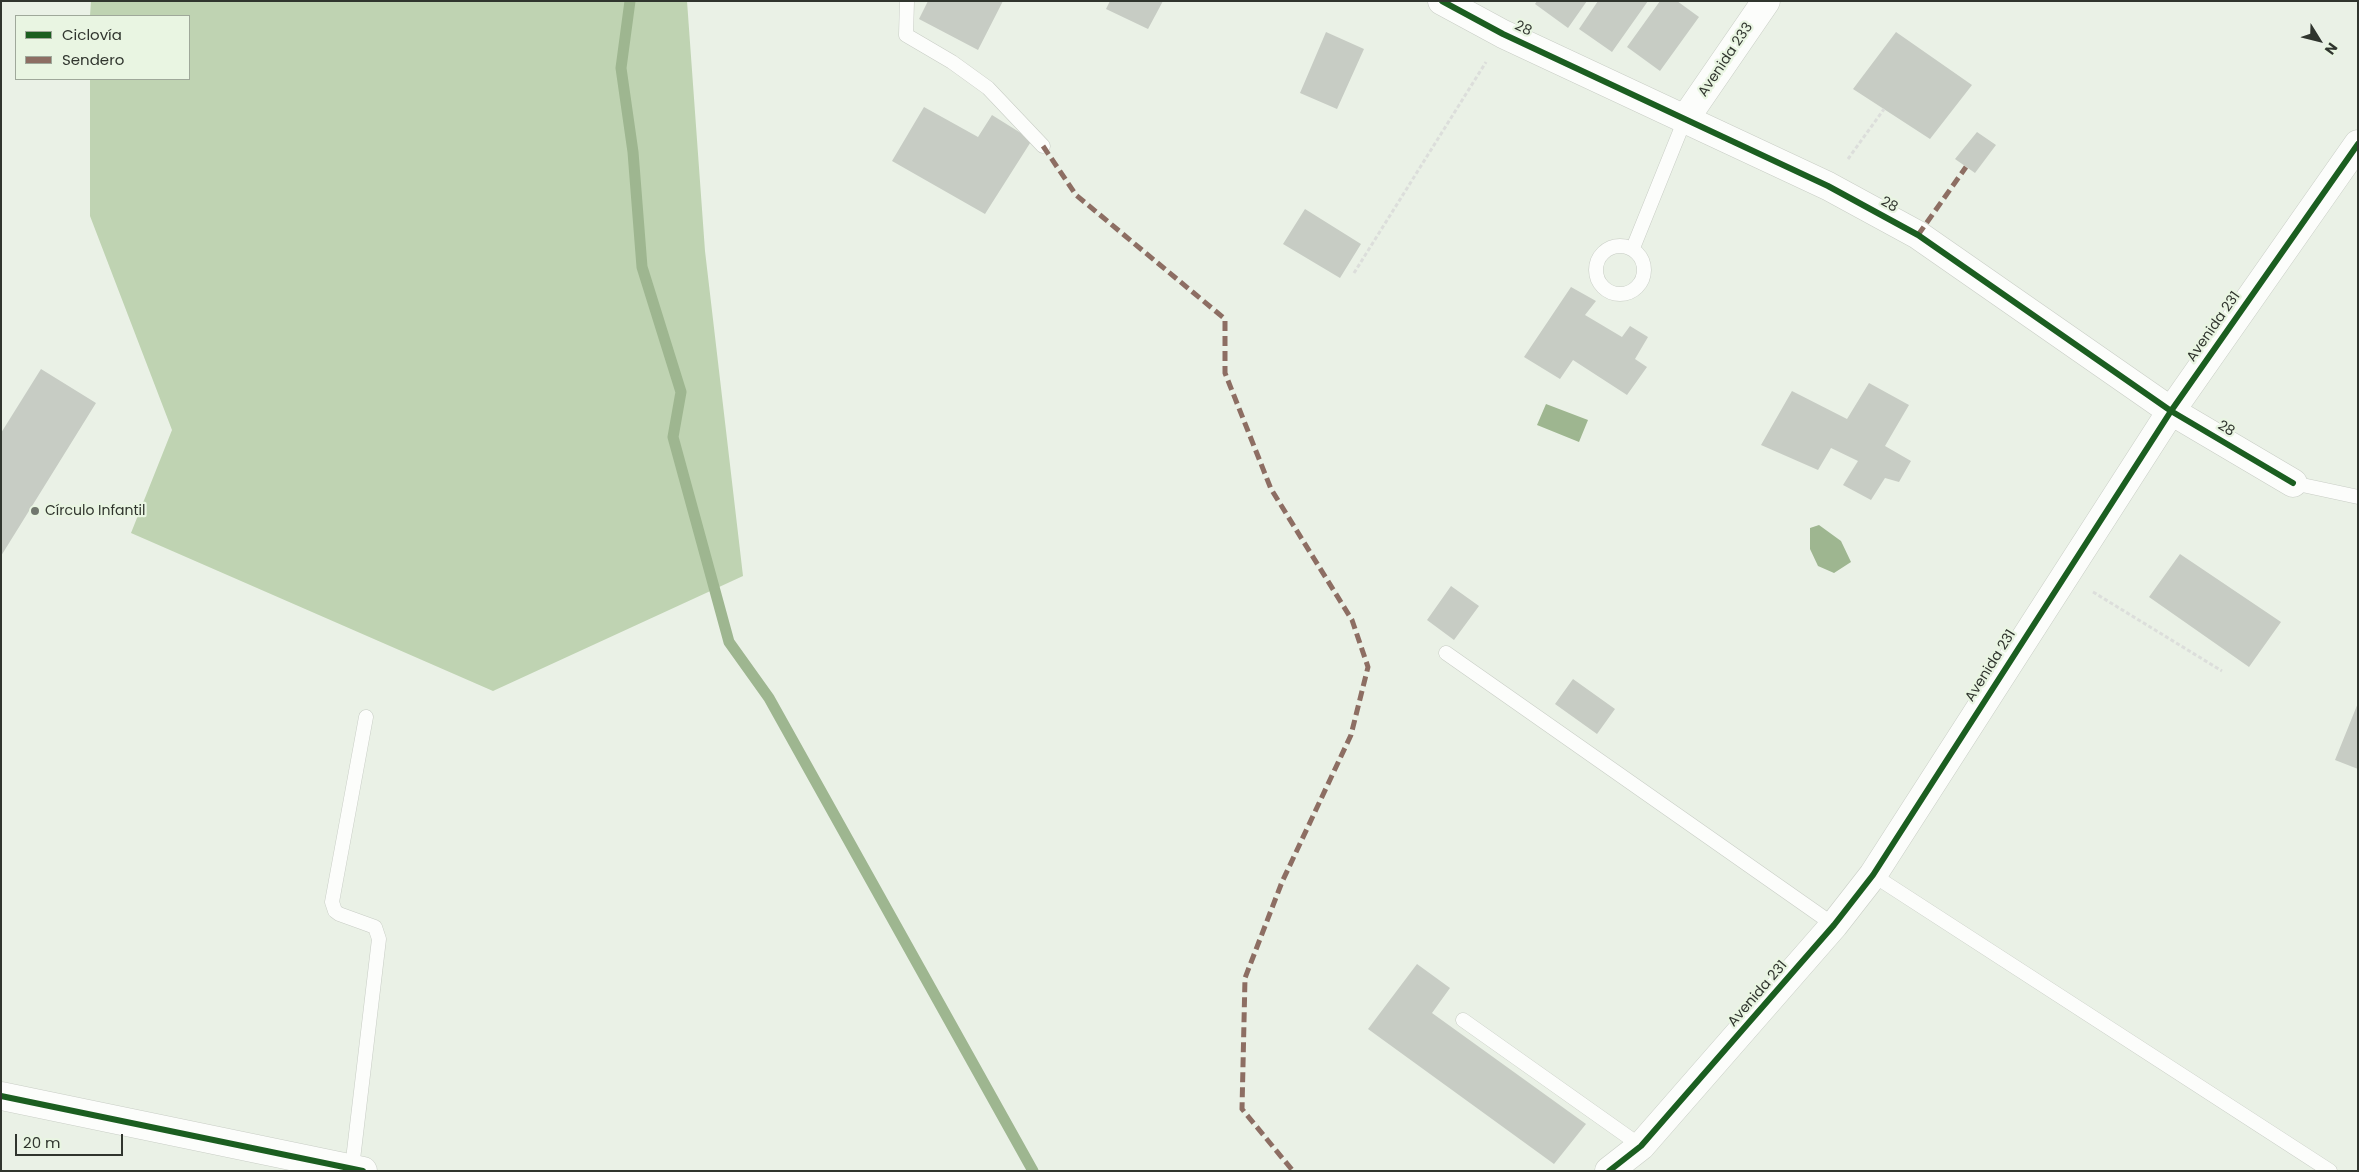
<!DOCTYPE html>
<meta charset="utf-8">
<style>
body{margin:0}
#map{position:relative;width:2359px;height:1172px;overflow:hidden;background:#eaf1e6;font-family:Poppins,sans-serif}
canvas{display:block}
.frame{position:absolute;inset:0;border:2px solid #30352e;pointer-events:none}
.legend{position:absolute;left:15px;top:15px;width:175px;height:65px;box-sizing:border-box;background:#e9f5e2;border:1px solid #9fa89a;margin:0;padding:6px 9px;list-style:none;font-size:15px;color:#30352e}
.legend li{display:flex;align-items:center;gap:10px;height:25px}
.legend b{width:25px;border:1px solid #9fa89a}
.north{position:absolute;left:2294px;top:15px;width:50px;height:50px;-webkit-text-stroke:4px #e9f5e2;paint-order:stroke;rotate:126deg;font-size:14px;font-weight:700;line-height:20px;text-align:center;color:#30352e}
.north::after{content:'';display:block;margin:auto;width:18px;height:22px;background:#30352e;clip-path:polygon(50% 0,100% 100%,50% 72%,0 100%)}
.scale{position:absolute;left:15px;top:1134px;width:108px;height:22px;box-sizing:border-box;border:2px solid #30352e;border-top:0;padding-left:6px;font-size:15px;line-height:18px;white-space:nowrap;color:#30352e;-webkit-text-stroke:4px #e9f5e2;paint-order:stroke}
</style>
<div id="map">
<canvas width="2359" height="1172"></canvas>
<div class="frame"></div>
<ul class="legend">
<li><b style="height:6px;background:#1b5e20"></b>Ciclovía</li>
<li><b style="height:6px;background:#8d6e63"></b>Sendero</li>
</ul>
<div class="north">N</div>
<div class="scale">20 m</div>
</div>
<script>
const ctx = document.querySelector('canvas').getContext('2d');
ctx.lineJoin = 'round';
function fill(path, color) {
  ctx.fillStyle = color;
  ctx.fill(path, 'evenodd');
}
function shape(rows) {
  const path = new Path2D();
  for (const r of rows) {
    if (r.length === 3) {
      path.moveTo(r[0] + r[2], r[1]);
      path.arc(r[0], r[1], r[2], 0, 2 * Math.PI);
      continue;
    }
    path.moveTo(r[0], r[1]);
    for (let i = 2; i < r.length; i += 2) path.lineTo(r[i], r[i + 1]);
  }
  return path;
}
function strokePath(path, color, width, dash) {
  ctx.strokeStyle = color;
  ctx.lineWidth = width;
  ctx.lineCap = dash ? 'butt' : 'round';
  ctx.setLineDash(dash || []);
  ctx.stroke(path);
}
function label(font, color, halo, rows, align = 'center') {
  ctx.font = font + ' Poppins,sans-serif';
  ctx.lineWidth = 4.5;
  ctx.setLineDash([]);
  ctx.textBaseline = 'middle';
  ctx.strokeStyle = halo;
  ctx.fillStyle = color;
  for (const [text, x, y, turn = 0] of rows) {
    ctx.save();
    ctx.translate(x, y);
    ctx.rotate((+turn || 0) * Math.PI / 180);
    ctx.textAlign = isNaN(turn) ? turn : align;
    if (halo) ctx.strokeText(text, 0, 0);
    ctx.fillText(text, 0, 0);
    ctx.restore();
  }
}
fill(shape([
 [91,1,687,1,705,251,743,576,493,691,131,533,172,430,90,216,90,79,189,79,189,16,90,16]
]), '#bfd3b2');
fill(shape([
 [1546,404,1588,420,1579,442,1537,425],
 [1819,525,1841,541,1851,562,1834,573,1818,566,1810,549,1810,528]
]), '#9eb690');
strokePath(shape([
 [630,1,621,68,633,152,642,267,681,392,673,437,729,642,769,698,1033,1171]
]), '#9eb690', 11);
fill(shape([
 [928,1,1003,1,978,50,919,19],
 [1110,1,1163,1,1148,29,1106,9],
 [1537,1,1587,1,1568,28,1535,4],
 [1598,1,1648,1,1612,52,1579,29],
 [1660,1,1677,1,1699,17,1660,71,1627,47],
 [1326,32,1364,49,1337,109,1300,93],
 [1896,32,1972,85,1930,139,1853,89],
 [924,107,978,137,992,115,1032,140,985,214,892,161],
 [1977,132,1996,145,1975,173,1955,159],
 [1305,209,1361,244,1340,278,1283,244],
 [1571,287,1596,301,1585,315,1622,337,1630,326,1648,337,1635,359,1647,367,1627,395,1573,360,1560,379,1524,357],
 [41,369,96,403,1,556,1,433],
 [1869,383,1909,405,1885,446,1911,461,1899,482,1885,478,1871,500,1843,485,1858,461,1831,448,1818,470,1761,445,1792,391,1847,419],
 [2180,554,2281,622,2249,667,2149,597],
 [1451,586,1479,606,1454,640,1427,620],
 [1573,679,1615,709,1597,734,1555,704],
 [2358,703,2358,769,2335,760],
 [1417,964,1450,988,1432,1013,1586,1124,1554,1164,1368,1029]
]), '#c7ccc4');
const service = shape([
 [907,1,906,35,952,62,988,88,1043,146],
 [1620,270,24],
 [1633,248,1685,119],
 [2293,483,2358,497],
 [1446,653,1834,925],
 [1873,875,2330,1171],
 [1463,1020,1641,1146],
 [352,1168,379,939,375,927,339,914,335,911,332,902,366,717]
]);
const minor = shape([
 [1442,1,1503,34,1828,186,1918,235,2171,411,2293,483],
 [1685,119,1766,1],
 [1,1096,363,1171],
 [1609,1171,1641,1146,1834,925,1873,875,2171,411,2358,144]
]);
strokePath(service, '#c8cdc5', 15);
strokePath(minor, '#c8cdc5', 29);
strokePath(shape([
 [1848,159,1884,109],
 [1354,273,1486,62],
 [2093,592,2222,671]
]), '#dcdedb', 3, [4, 2.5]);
strokePath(service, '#fcfdfb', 14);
strokePath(minor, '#fcfdfb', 28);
strokePath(shape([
 [1043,146,1076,195,1225,319,1225,373,1271,489,1352,620,1368,667,1351,735,1282,882,1245,978,1242,1109,1293,1171],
 [1918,235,1966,167]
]), '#8d6e63', 5, [10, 5]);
strokePath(shape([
 [1442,1,1503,34,1828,186,1918,235,2171,411,2293,483],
 [1,1096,363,1171],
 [1609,1171,1641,1146,1834,925,1873,875,2171,411,2358,144]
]), '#1b5e20', 6);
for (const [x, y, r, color] of [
 [35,511,5,"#71776e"]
]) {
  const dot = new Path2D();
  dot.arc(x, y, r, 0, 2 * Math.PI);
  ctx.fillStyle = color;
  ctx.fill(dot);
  strokePath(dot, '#e9f5e2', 2);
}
label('14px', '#30352e', '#e9f5e2', [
 ["28",1523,29,25],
 ["Avenida 233",1726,60,-56],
 ["28",1889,205,29],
 ["Avenida 231",2214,327,-55],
 ["28",2226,429,31],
 ["Avenida 231",1991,666,-58],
 ["Avenida 231",1758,994,-49]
]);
label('14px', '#30352e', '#e9f5e2', [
 ["Círculo Infantil",45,511]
], 'left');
</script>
